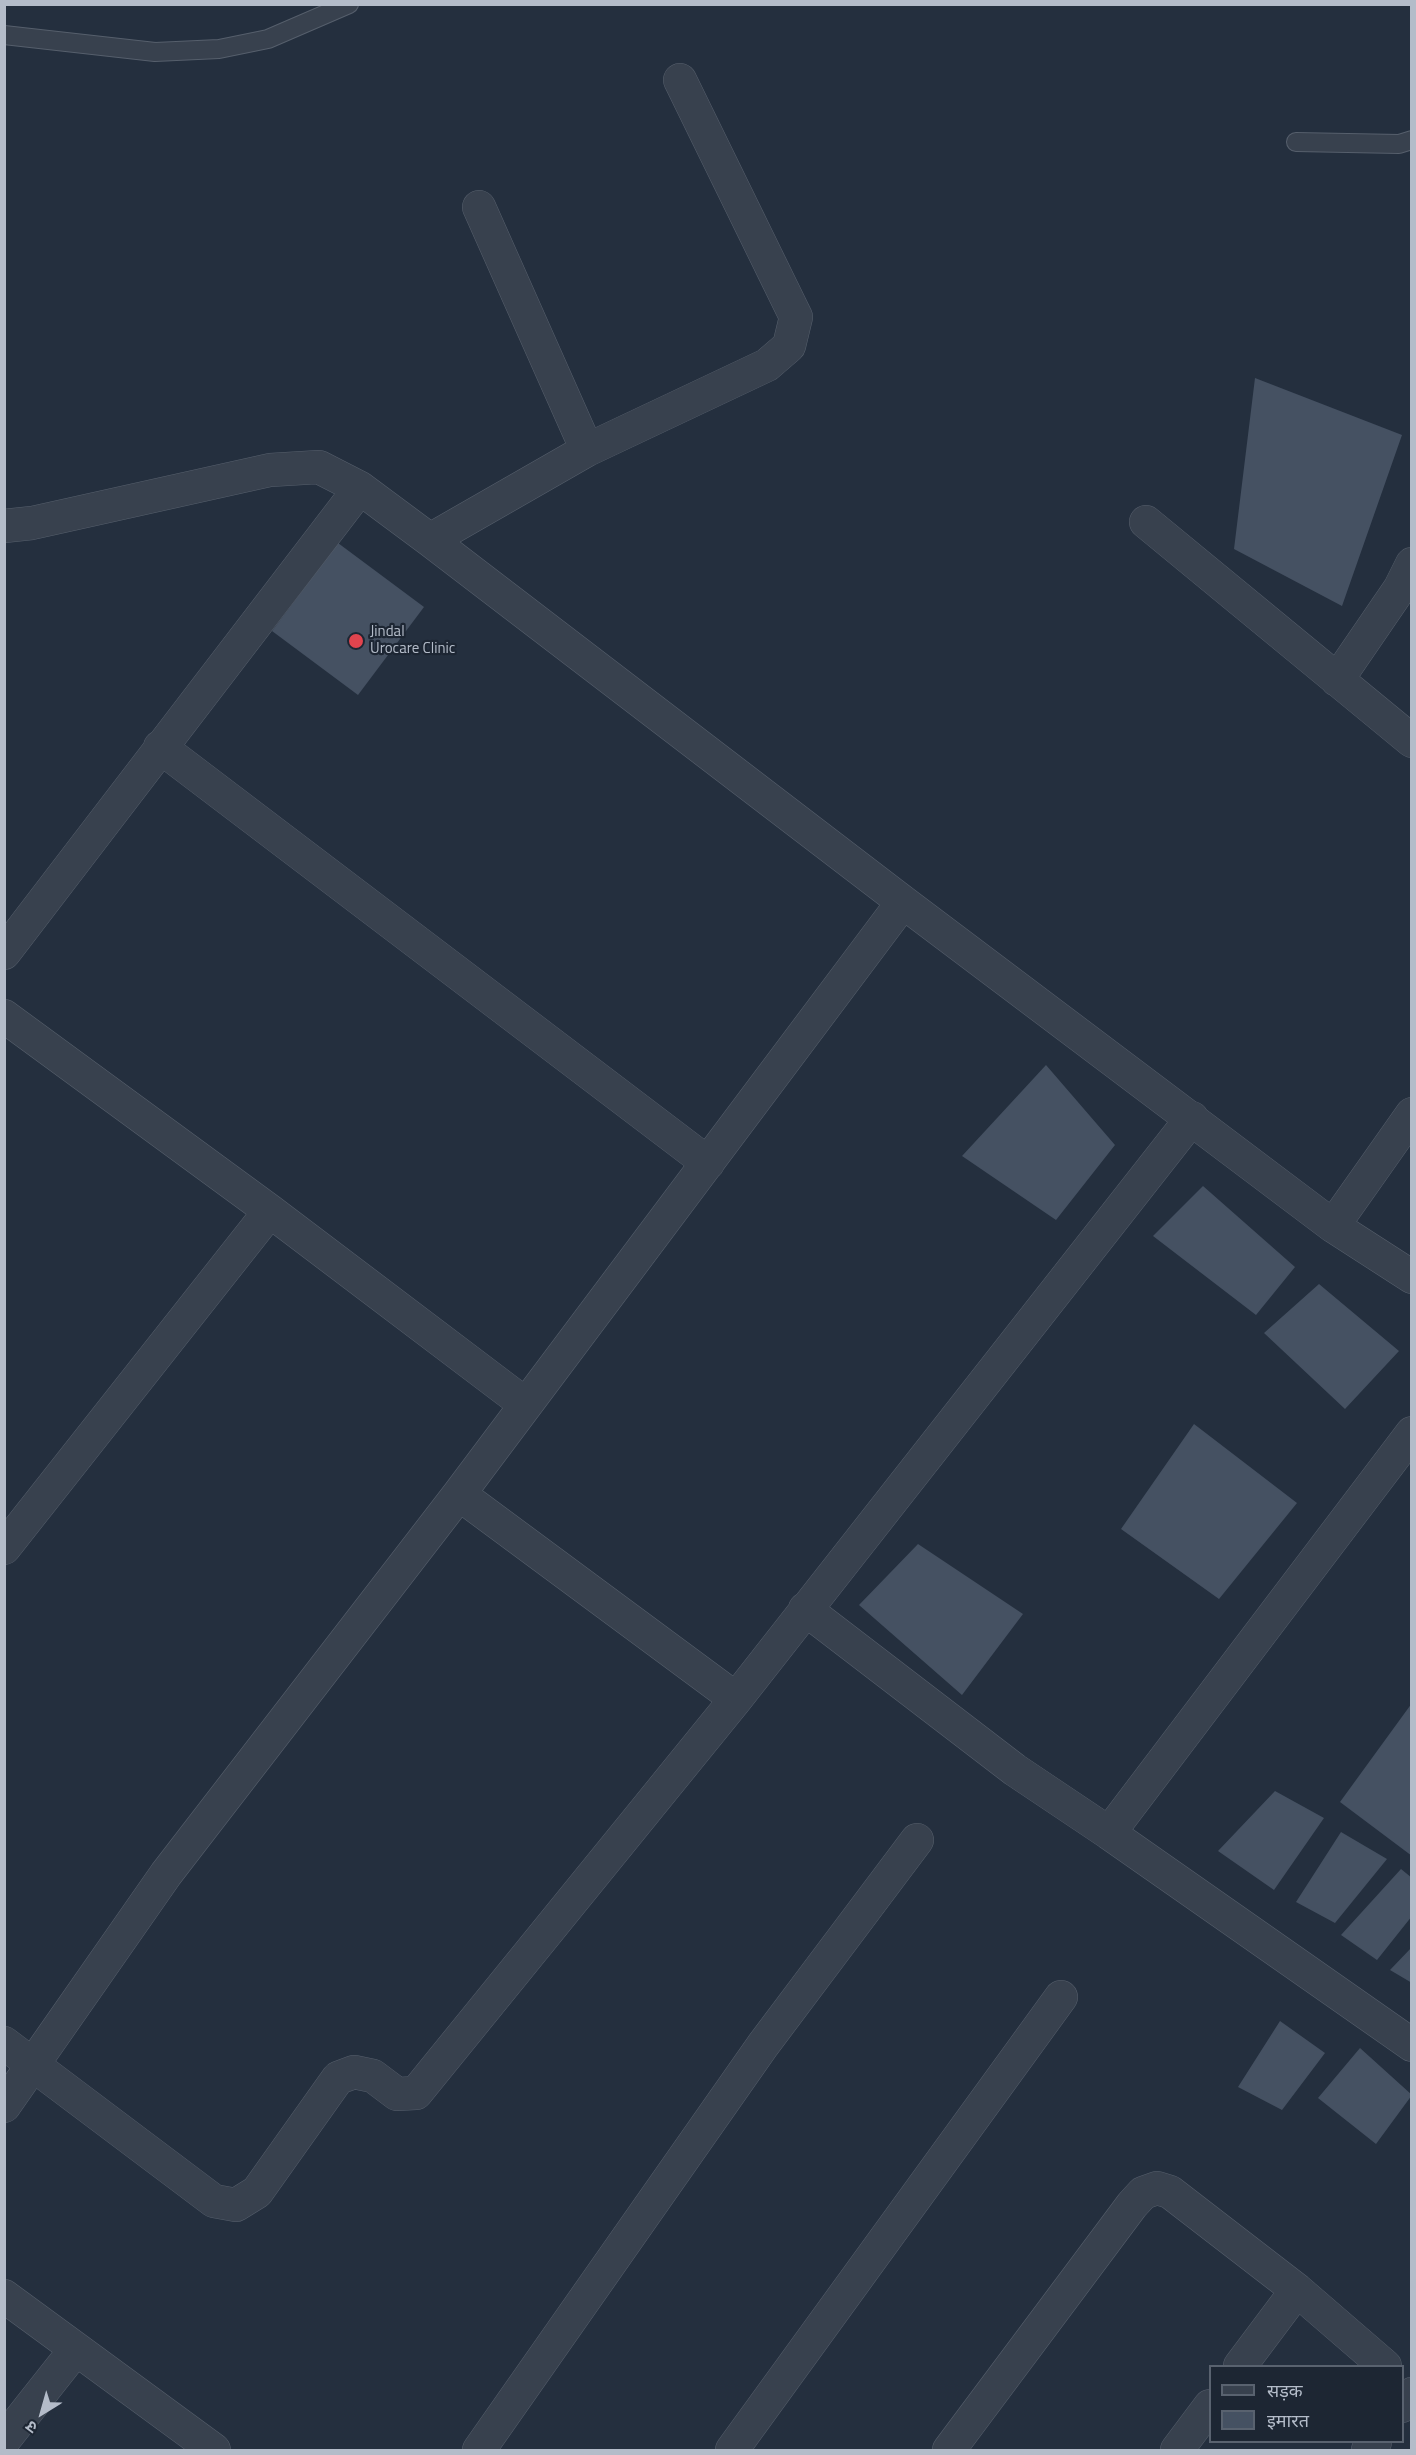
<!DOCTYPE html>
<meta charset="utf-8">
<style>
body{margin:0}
#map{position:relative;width:1416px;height:2455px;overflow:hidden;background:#242f3e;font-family:"Titillium Web","Noto Sans Devanagari",sans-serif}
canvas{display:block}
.frame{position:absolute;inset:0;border:6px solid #b4bcc9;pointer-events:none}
.legend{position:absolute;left:1209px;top:2365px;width:195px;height:78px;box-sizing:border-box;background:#1d2633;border:2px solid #59626f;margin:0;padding:8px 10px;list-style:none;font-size:18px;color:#b4bcc9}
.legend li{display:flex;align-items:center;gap:12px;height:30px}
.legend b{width:30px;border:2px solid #59626f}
.north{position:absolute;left:12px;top:2383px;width:60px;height:60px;-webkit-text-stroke:4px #1d2633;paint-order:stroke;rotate:217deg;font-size:16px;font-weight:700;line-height:24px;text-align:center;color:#b4bcc9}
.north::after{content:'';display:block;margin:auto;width:21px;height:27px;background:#b4bcc9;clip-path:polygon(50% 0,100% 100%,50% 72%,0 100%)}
</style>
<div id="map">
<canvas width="1416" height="2455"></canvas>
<div class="frame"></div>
<ul class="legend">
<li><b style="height:8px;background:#38414e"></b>सड़क</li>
<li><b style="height:16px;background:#455162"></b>इमारत</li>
</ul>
<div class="north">उ</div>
</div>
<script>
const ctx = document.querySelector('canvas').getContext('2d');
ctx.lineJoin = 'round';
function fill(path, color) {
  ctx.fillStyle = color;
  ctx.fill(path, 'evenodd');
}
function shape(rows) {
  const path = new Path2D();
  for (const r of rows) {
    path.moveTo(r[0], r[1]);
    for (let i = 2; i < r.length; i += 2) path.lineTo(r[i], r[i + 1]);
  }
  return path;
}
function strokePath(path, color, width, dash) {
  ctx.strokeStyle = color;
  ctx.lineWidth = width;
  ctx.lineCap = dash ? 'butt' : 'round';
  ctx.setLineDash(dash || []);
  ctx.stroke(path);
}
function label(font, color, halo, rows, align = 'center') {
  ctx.font = font + ' "Titillium Web",sans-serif';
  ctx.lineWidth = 4.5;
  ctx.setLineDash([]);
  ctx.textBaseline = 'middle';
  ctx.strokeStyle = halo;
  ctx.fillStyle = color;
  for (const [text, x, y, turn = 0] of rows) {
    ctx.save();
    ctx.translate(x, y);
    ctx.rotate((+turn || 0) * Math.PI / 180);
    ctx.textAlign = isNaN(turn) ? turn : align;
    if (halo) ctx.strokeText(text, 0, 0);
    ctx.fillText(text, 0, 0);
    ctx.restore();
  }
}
fill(shape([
 [1255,378,1402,435,1342,606,1234,549],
 [338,543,424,607,358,695,272,631],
 [1046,1065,1115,1145,1056,1220,962,1156],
 [1203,1186,1295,1267,1256,1315,1153,1236],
 [1319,1284,1399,1351,1345,1409,1264,1333],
 [1194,1424,1297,1503,1219,1599,1121,1529],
 [918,1544,1023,1614,962,1695,859,1605],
 [1412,1703,1412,1856,1340,1802],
 [1275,1791,1324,1818,1274,1890,1218,1851],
 [1341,1832,1387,1859,1335,1923,1296,1902],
 [1401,1869,1412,1878,1412,1916,1377,1960,1341,1935],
 [1412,1947,1412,1983,1390,1970],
 [1280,2021,1325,2053,1282,2110,1238,2087],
 [1360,2048,1412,2095,1376,2144,1318,2098]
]), '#455162');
const lane = shape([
 [4,35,155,52,219,49,268,39,349,4],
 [1296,142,1399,144,1412,140]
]);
const street = shape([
 [479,207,587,450],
 [1146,522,1412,741],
 [4,526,32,523,270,470,319,467,360,488,430,540,903,902,1333,1226,1412,1114],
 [430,540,587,450,767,365,789,346,796,317,680,80],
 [1337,680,1400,588,1412,564],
 [160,747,708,1163],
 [4,953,360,488],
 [4,1016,270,1211,525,1404],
 [1333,1226,1412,1277],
 [1412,1433,1109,1833,1412,2045],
 [459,1494,736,1699],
 [4,1548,270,1211],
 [805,1609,1015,1770,1109,1833],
 [4,2043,214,2201,236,2205,257,2192,338,2078,354,2072,373,2076,397,2094,416,2093,736,1699,1192,1118],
 [4,2106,166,1874,459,1494,903,902],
 [4,2296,214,2450],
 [1240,2366,1297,2290],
 [1402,2406,1412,2394],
 [4,2440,76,2349],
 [479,2450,763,2045,917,1840],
 [732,2450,1061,1997],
 [949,2450,1132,2205,1143,2193,1157,2188,1170,2192,1297,2290,1385,2366],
 [1177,2450,1210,2406],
 [1368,2450,1375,2442]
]);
strokePath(lane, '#565f6c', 20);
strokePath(street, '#565f6c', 34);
strokePath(lane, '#38414e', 18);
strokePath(street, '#38414e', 33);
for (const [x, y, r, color] of [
 [356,641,8,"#e0444e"]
]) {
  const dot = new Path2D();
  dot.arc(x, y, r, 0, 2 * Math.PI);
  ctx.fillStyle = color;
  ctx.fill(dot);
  strokePath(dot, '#1d2633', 2);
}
label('15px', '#b4bcc9', '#1d2633', [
 ["Jindal",370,632],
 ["Urocare Clinic",370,649]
], 'left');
</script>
